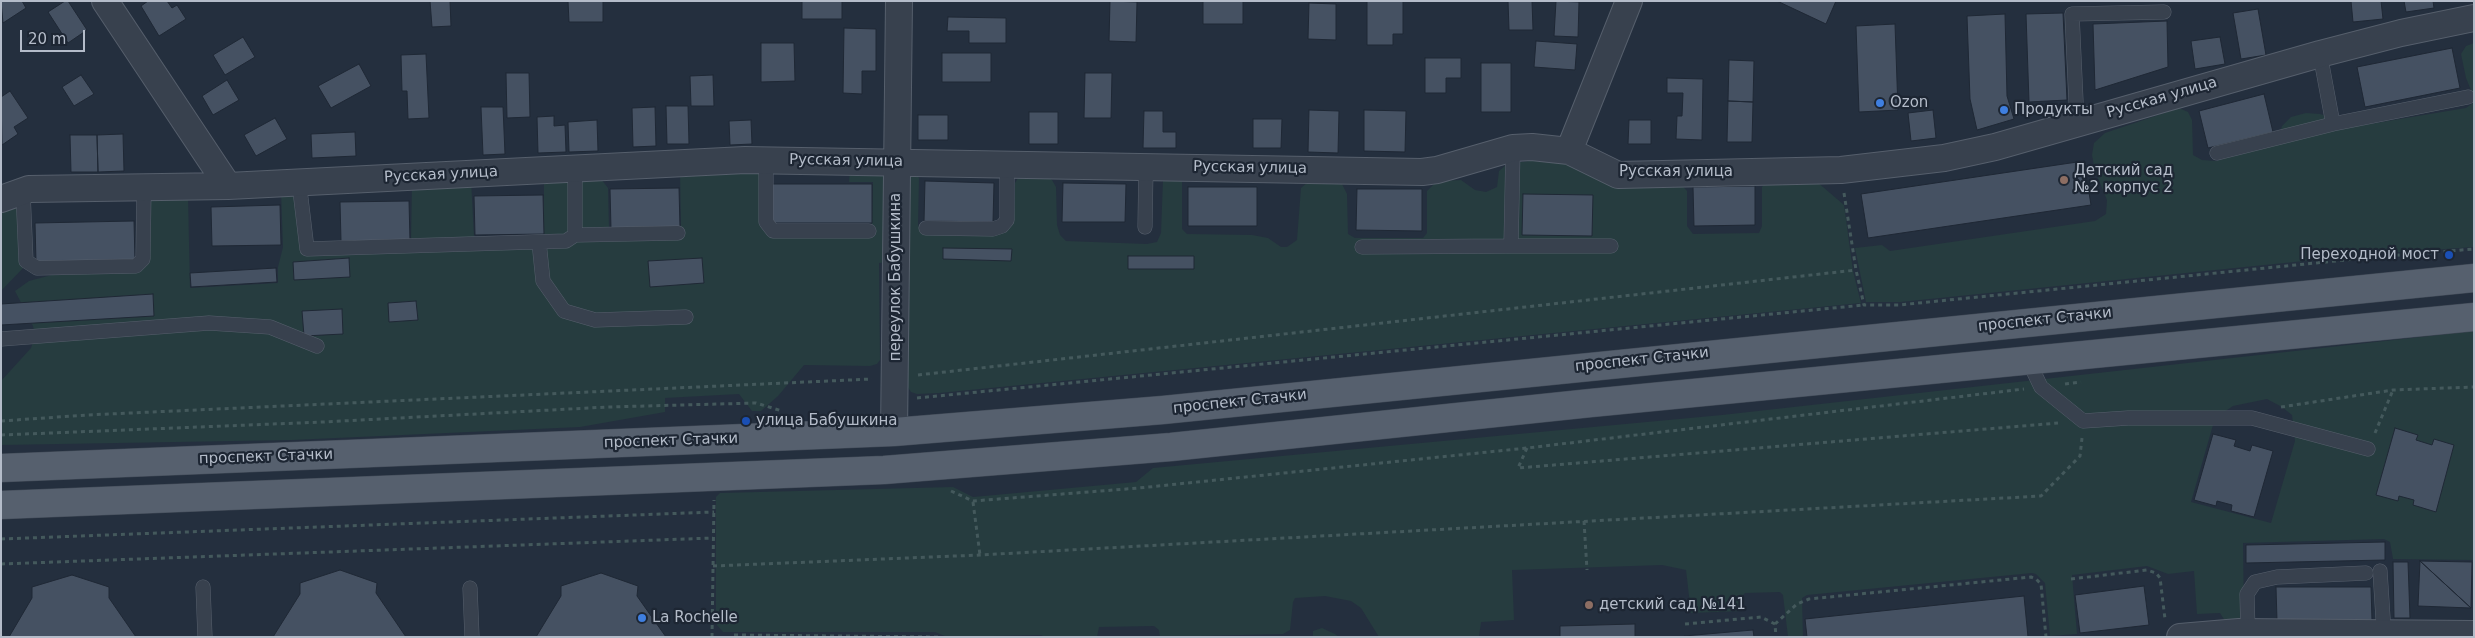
<!DOCTYPE html>
<meta charset="utf-8">
<style>
body{margin:0}
#map{position:relative;width:2475px;height:638px;overflow:hidden;background:#242f3e;font-family:"DejaVu Sans",sans-serif}
canvas{display:block}
.frame{position:absolute;inset:0;border:2px solid #b4bcc9;pointer-events:none}
.scale{position:absolute;left:20px;top:30px;width:65px;height:22px;box-sizing:border-box;border:2px solid #b4bcc9;border-top:0;padding-left:6px;font-size:15px;line-height:18px;white-space:nowrap;color:#b4bcc9;-webkit-text-stroke:4px #1d2633;paint-order:stroke}
</style>
<div id="map">
<canvas width="2475" height="638"></canvas>
<div class="frame"></div>
<div class="scale">20 m</div>
</div>
<script>
const ctx = document.querySelector('canvas').getContext('2d');
ctx.lineJoin = 'round';
function fill(path, color) {
  ctx.fillStyle = color;
  ctx.fill(path, 'evenodd');
}
function shape(rows) {
  const path = new Path2D();
  for (const r of rows) {
    path.moveTo(r[0], r[1]);
    for (let i = 2; i < r.length; i += 2) path.lineTo(r[i], r[i + 1]);
  }
  return path;
}
function strokePath(path, color, width, dash) {
  ctx.strokeStyle = color;
  ctx.lineWidth = width;
  ctx.lineCap = dash ? 'butt' : 'round';
  ctx.setLineDash(dash || []);
  ctx.stroke(path);
}
function label(font, color, halo, rows, align = 'center') {
  ctx.font = font + ' "DejaVu Sans",sans-serif';
  ctx.lineWidth = 4.5;
  ctx.setLineDash([]);
  ctx.textBaseline = 'middle';
  ctx.strokeStyle = halo;
  ctx.fillStyle = color;
  for (const [text, x, y, turn = 0] of rows) {
    ctx.save();
    ctx.translate(x, y);
    ctx.rotate((+turn || 0) * Math.PI / 180);
    ctx.textAlign = isNaN(turn) ? turn : align;
    if (halo) ctx.strokeText(text, 0, 0);
    ctx.fillText(text, 0, 0);
    ctx.restore();
  }
}
fill(shape([
 [2474,43,2474,247,2373,254,1900,302,1866,302,1855,248,1882,245,1890,251,2095,221,2106,214,2107,200,2095,171,2092,155,2094,143,2105,133,2179,108,2188,112,2192,120,2193,155,2202,160,2216,161,2276,145,2282,126,2291,117,2306,113,2320,114,2358,126,2466,108,2473,103,2473,95,2466,78,2461,54,2466,46],
 [1537,160,1558,161,1595,176,1679,182,1687,191,1687,226,1693,234,1759,233,1762,226,1762,187,1771,176,1816,181,1844,205,1853,271,1861,303,939,393,917,394,911,392,907,386,909,173,916,174,919,178,918,225,920,230,1009,228,1014,219,1015,183,1018,178,1046,176,1052,180,1056,187,1057,225,1060,235,1066,241,1147,244,1157,242,1161,233,1163,179,1182,180,1182,229,1187,234,1252,235,1268,238,1281,247,1287,247,1297,240,1301,188,1309,181,1341,182,1347,194,1348,234,1355,238,1423,238,1427,233,1427,191,1437,181,1461,180,1475,190,1486,192,1497,187,1499,171,1507,164],
 [771,165,772,224,872,224,873,182,849,182,850,169,886,165,892,262,879,263,880,360,877,364,870,366,804,365,778,396,761,411,752,411,739,394,665,398,665,412,580,427,292,440,1,445,2,380,31,348,35,336,33,326,15,291,29,281,63,272,137,267,146,197,188,196,190,288,278,283,278,267,283,247,281,192,296,191,297,228,304,241,340,243,411,241,412,181,471,179,474,237,544,235,544,175,594,170,608,188,609,229,681,229,680,170],
 [21,196,26,265,1,291,1,203],
 [2474,331,2474,560,2393,559,2390,542,2384,539,2243,543,2244,620,2225,621,2220,613,2197,614,2194,571,2168,574,2147,566,2072,575,2077,634,2050,636,2045,583,2036,574,2032,573,1807,595,1802,598,1803,637,1788,637,1783,595,1780,592,1745,593,1741,597,1742,611,1691,613,1686,570,1662,565,1512,570,1514,620,1481,622,1479,637,1379,637,1361,608,1351,601,1325,596,1295,598,1293,602,1290,630,1283,634,1160,637,1159,630,1154,626,1099,627,1097,637,1045,637,1041,635,947,637,935,632,723,632,716,624,716,497,720,493,953,487,973,497,1136,482,1153,468,1722,415],
 [2267,399,2282,407,2292,415,2295,441,2271,523,2191,502,2215,418,2233,406],
 [1322,628,1335,634,1339,637,1313,637,1313,631]
]), '#263c3f');
const building = shape([
 [1,1,22,1,26,8,3,23,1,1],
 [65,1,68,1,87,30,68,43,48,12,65,1],
 [148,1,167,1,172,8,177,5,186,19,159,36,141,6,148,1],
 [430,1,450,1,451,26,432,27,430,1],
 [568,1,603,1,603,22,569,22,568,1],
 [802,1,842,1,842,19,802,19,802,1],
 [1110,1,1137,2,1136,42,1109,41,1110,1],
 [1203,1,1243,1,1243,24,1203,24,1203,1],
 [1367,1,1403,1,1403,34,1393,34,1393,45,1367,45,1367,1],
 [1508,1,1532,1,1533,30,1509,30,1508,1],
 [1556,1,1579,2,1578,37,1554,36,1556,1],
 [1777,1,1836,1,1826,24,1777,1],
 [2351,1,2381,1,2383,19,2353,22,2351,1],
 [2404,1,2433,1,2434,8,2406,12,2404,1],
 [1309,3,1336,4,1336,40,1308,39,1309,3],
 [2258,9,2266,55,2241,59,2233,13,2258,9],
 [2063,13,2067,100,2029,102,2026,14,2063,13],
 [2005,14,2007,96,2014,119,1977,130,1970,99,1967,16,2005,14],
 [948,17,1006,18,1006,43,969,43,969,31,947,31,948,17],
 [2167,21,2168,67,2095,90,2093,24,2167,21],
 [1895,24,1898,110,1859,112,1856,26,1895,24],
 [844,28,876,29,876,71,862,71,862,94,843,93,844,28],
 [243,37,255,57,225,75,213,55,243,37],
 [2220,37,2225,64,2195,69,2191,41,2220,37],
 [1536,41,1577,44,1575,70,1534,67,1536,41],
 [761,43,794,43,795,81,761,82,761,43],
 [2452,48,2460,88,2365,107,2357,67,2452,48],
 [942,53,991,53,991,82,942,82,942,53],
 [426,54,429,118,408,119,407,91,402,91,401,55,426,54],
 [1425,58,1461,58,1461,78,1446,78,1446,93,1425,93,1425,58],
 [1729,60,1754,61,1753,102,1728,101,1729,60],
 [1481,63,1511,63,1511,112,1481,112,1481,63],
 [359,64,371,86,331,108,318,86,359,64],
 [506,73,529,73,530,117,507,118,506,73],
 [1085,73,1112,73,1111,118,1084,118,1085,73],
 [81,75,94,94,74,106,62,87,81,75],
 [713,75,714,106,691,106,690,76,713,75],
 [1667,78,1703,79,1702,140,1676,139,1677,116,1682,116,1683,93,1667,93,1667,78],
 [227,80,239,100,213,115,202,96,227,80],
 [10,91,28,118,14,127,18,134,2,145,1,97,10,91],
 [2264,94,2273,132,2208,148,2199,111,2264,94],
 [1728,101,1753,102,1752,142,1727,142,1728,101],
 [666,106,688,106,689,144,667,144,666,106],
 [481,107,503,107,505,154,483,155,481,107],
 [655,107,656,146,633,147,632,108,655,107],
 [1309,110,1339,111,1338,153,1308,152,1309,110],
 [1364,110,1406,111,1405,152,1364,151,1364,110],
 [1933,110,1936,138,1911,141,1908,113,1933,110],
 [1144,111,1163,111,1163,132,1176,132,1176,148,1143,148,1144,111],
 [1029,112,1058,112,1058,144,1029,144,1029,112],
 [918,115,948,115,948,140,918,140,918,115],
 [554,116,554,126,565,125,566,152,538,153,537,117,554,116],
 [275,118,287,139,256,156,244,135,275,118],
 [1253,119,1282,119,1281,148,1253,148,1253,119],
 [597,120,598,151,569,152,568,122,597,120],
 [751,120,752,144,730,145,729,121,751,120],
 [1629,120,1651,120,1651,144,1628,144,1629,120],
 [355,132,356,156,312,158,311,134,355,132],
 [123,134,124,171,98,172,97,135,123,134],
 [70,135,97,135,98,172,71,172,70,135],
 [2084,161,2091,205,1868,238,1861,194,2084,161],
 [925,181,994,183,993,222,924,221,925,181],
 [1063,183,1126,184,1125,222,1062,222,1063,183],
 [772,184,872,184,872,223,772,223,772,184],
 [1755,186,1755,225,1694,226,1693,187,1755,186],
 [1188,187,1257,187,1257,226,1188,226,1188,187],
 [679,188,680,227,611,229,610,189,679,188],
 [1357,189,1422,189,1422,231,1356,230,1357,189],
 [1523,194,1593,195,1592,236,1522,235,1523,194],
 [543,195,544,234,475,235,474,196,543,195],
 [409,201,410,240,341,241,340,202,409,201],
 [280,205,281,245,212,246,211,207,280,205],
 [134,221,135,260,36,262,35,223,134,221],
 [943,248,1012,249,1011,261,943,259,943,248],
 [1128,256,1194,256,1194,269,1128,269,1128,256],
 [349,258,350,277,294,280,293,262,349,258],
 [702,258,704,283,650,287,648,261,702,258],
 [276,268,277,282,191,287,190,273,276,268],
 [153,294,154,316,1,325,1,304,153,294],
 [416,301,418,320,389,322,388,303,416,301],
 [342,309,343,334,304,336,302,311,342,309],
 [2395,428,2418,435,2416,440,2432,445,2434,439,2454,445,2436,512,2413,505,2414,500,2399,496,2398,501,2376,495,2395,428],
 [2213,434,2236,440,2234,446,2250,451,2252,445,2273,451,2254,517,2231,511,2232,505,2217,501,2216,506,2194,500,2213,434],
 [2385,542,2385,560,2246,563,2246,545,2385,542],
 [2420,561,2471,608,2418,606,2420,561],
 [2420,561,2472,562,2471,608,2420,561],
 [2393,562,2408,562,2410,618,2394,618,2393,562],
 [340,570,377,583,376,593,406,637,273,637,300,594,300,583,340,570],
 [601,573,638,586,637,596,666,637,536,637,561,596,561,586,601,573],
 [72,575,109,587,109,598,136,637,9,637,32,598,32,587,72,575],
 [2144,586,2149,625,2080,633,2075,595,2144,586],
 [2276,587,2371,587,2372,620,2277,621,2276,587],
 [2024,596,2028,637,1807,637,1805,619,2024,596],
 [1635,624,1635,637,1560,637,1560,626,1635,624],
 [1753,630,1754,637,1685,637,1684,636,1753,630]
]);
fill(building, '#455162');
strokePath(building, '#1f2835', 1);
const lane = shape([
 [2077,123,2072,14,2164,12],
 [2333,124,2468,97],
 [1513,148,1511,246,1611,246],
 [2217,153,2333,124,2320,54],
 [766,160,766,222,773,231,869,231],
 [299,182,307,249,566,241,575,235,575,169],
 [23,191,26,261,37,268,136,266,143,259,144,187],
 [1145,227,1146,165],
 [926,228,993,229,1002,226,1007,220,1007,163],
 [575,235,678,233],
 [539,242,543,281,564,311,595,320,686,317],
 [1362,247,1511,246],
 [1,339,209,323,270,327,317,346],
 [2028,360,2041,387,2083,421,2128,418,2252,418,2368,449],
 [2380,571,2384,634],
 [203,587,205,637],
 [470,588,472,637],
 [2248,632,2247,594,2255,582,2277,577,2366,573]
]);
const street = shape([
 [105,1,228,186],
 [1569,151,1629,1],
 [1,199,29,189,228,186,745,160,1422,172,1437,170,1513,148,1532,147,1569,151,1618,175,1841,170,1944,158,1995,147,2320,54,2401,33,2474,18],
 [894,432,899,1],
 [2180,637,2239,632,2474,634]
]);
const primary = shape([
 [1,468,894,432,1163,410,2474,278],
 [1,505,884,470,1171,447,1591,403,2474,317]
]);
strokePath(lane, '#565f6c', 15);
strokePath(street, '#565f6c', 28);
strokePath(primary, '#414a57', 29);
strokePath(shape([
 [1844,193,1856,270,1864,305,1899,305,2375,257,2474,249],
 [918,375,1856,270],
 [2065,384,2081,382],
 [917,398,1864,305],
 [2281,407,2393,390,2474,387],
 [1,421,87,415,872,379],
 [2375,433,2393,390],
 [1,435,323,422,608,407,756,403,782,411],
 [1527,448,1518,468,2058,423],
 [951,491,973,501,1139,488,1527,448,2024,389],
 [973,502,980,555],
 [1584,521,1587,570],
 [1,539,714,512],
 [1,564,713,538],
 [713,566,980,555,2041,496,2080,456,2082,438],
 [2071,579,2147,570,2156,573,2160,578,2165,619],
 [1685,624,1761,617,1775,624,1776,637],
 [1775,624,1797,604,1809,599,2031,577,2036,579,2041,584,2046,637],
 [734,635,942,637],
 [712,637,714,500]
]), '#44595c', 3, [4, 4]);
strokePath(lane, '#38414e', 14);
strokePath(street, '#38414e', 26);
strokePath(primary, '#56606e', 28);
for (const [x, y, r, color] of [
 [1880,103,5,"#3f7fe0"],
 [2004,110,5,"#3f7fe0"],
 [2064,180,5,"#8d6e63"],
 [2449,255,5,"#1a4fb4"],
 [746,421,5,"#1a4fb4"],
 [1589,605,5,"#8d6e63"],
 [642,618,5,"#3f7fe0"]
]) {
  const dot = new Path2D();
  dot.arc(x, y, r, 0, 2 * Math.PI);
  ctx.fillStyle = color;
  ctx.fill(dot);
  strokePath(dot, '#1d2633', 2);
}
label('15px', '#b4bcc9', '#1d2633', [
 ["Русская улица",2162,98,-16],
 ["Русская улица",846,161,1],
 ["Русская улица",1250,168,1],
 ["Русская улица",1676,172],
 ["Русская улица",441,175,-3],
 ["переулок Бабушкина",896,277,-90],
 ["проспект Стачки",2045,320,-6],
 ["проспект Стачки",1642,360,-6],
 ["проспект Стачки",1240,402,-6],
 ["проспект Стачки",671,441,-2],
 ["проспект Стачки",266,457,-2]
]);
label('15px', '#b4bcc9', '#1d2633', [
 ["Ozon",1890,103],
 ["Продукты",2014,110],
 ["Детский сад",2074,171],
 ["№2 корпус 2",2074,188],
 ["Переходной мост",2439,255,"right"],
 ["улица Бабушкина",756,421],
 ["детский сад №141",1599,605],
 ["La Rochelle",652,618]
], 'left');
</script>
